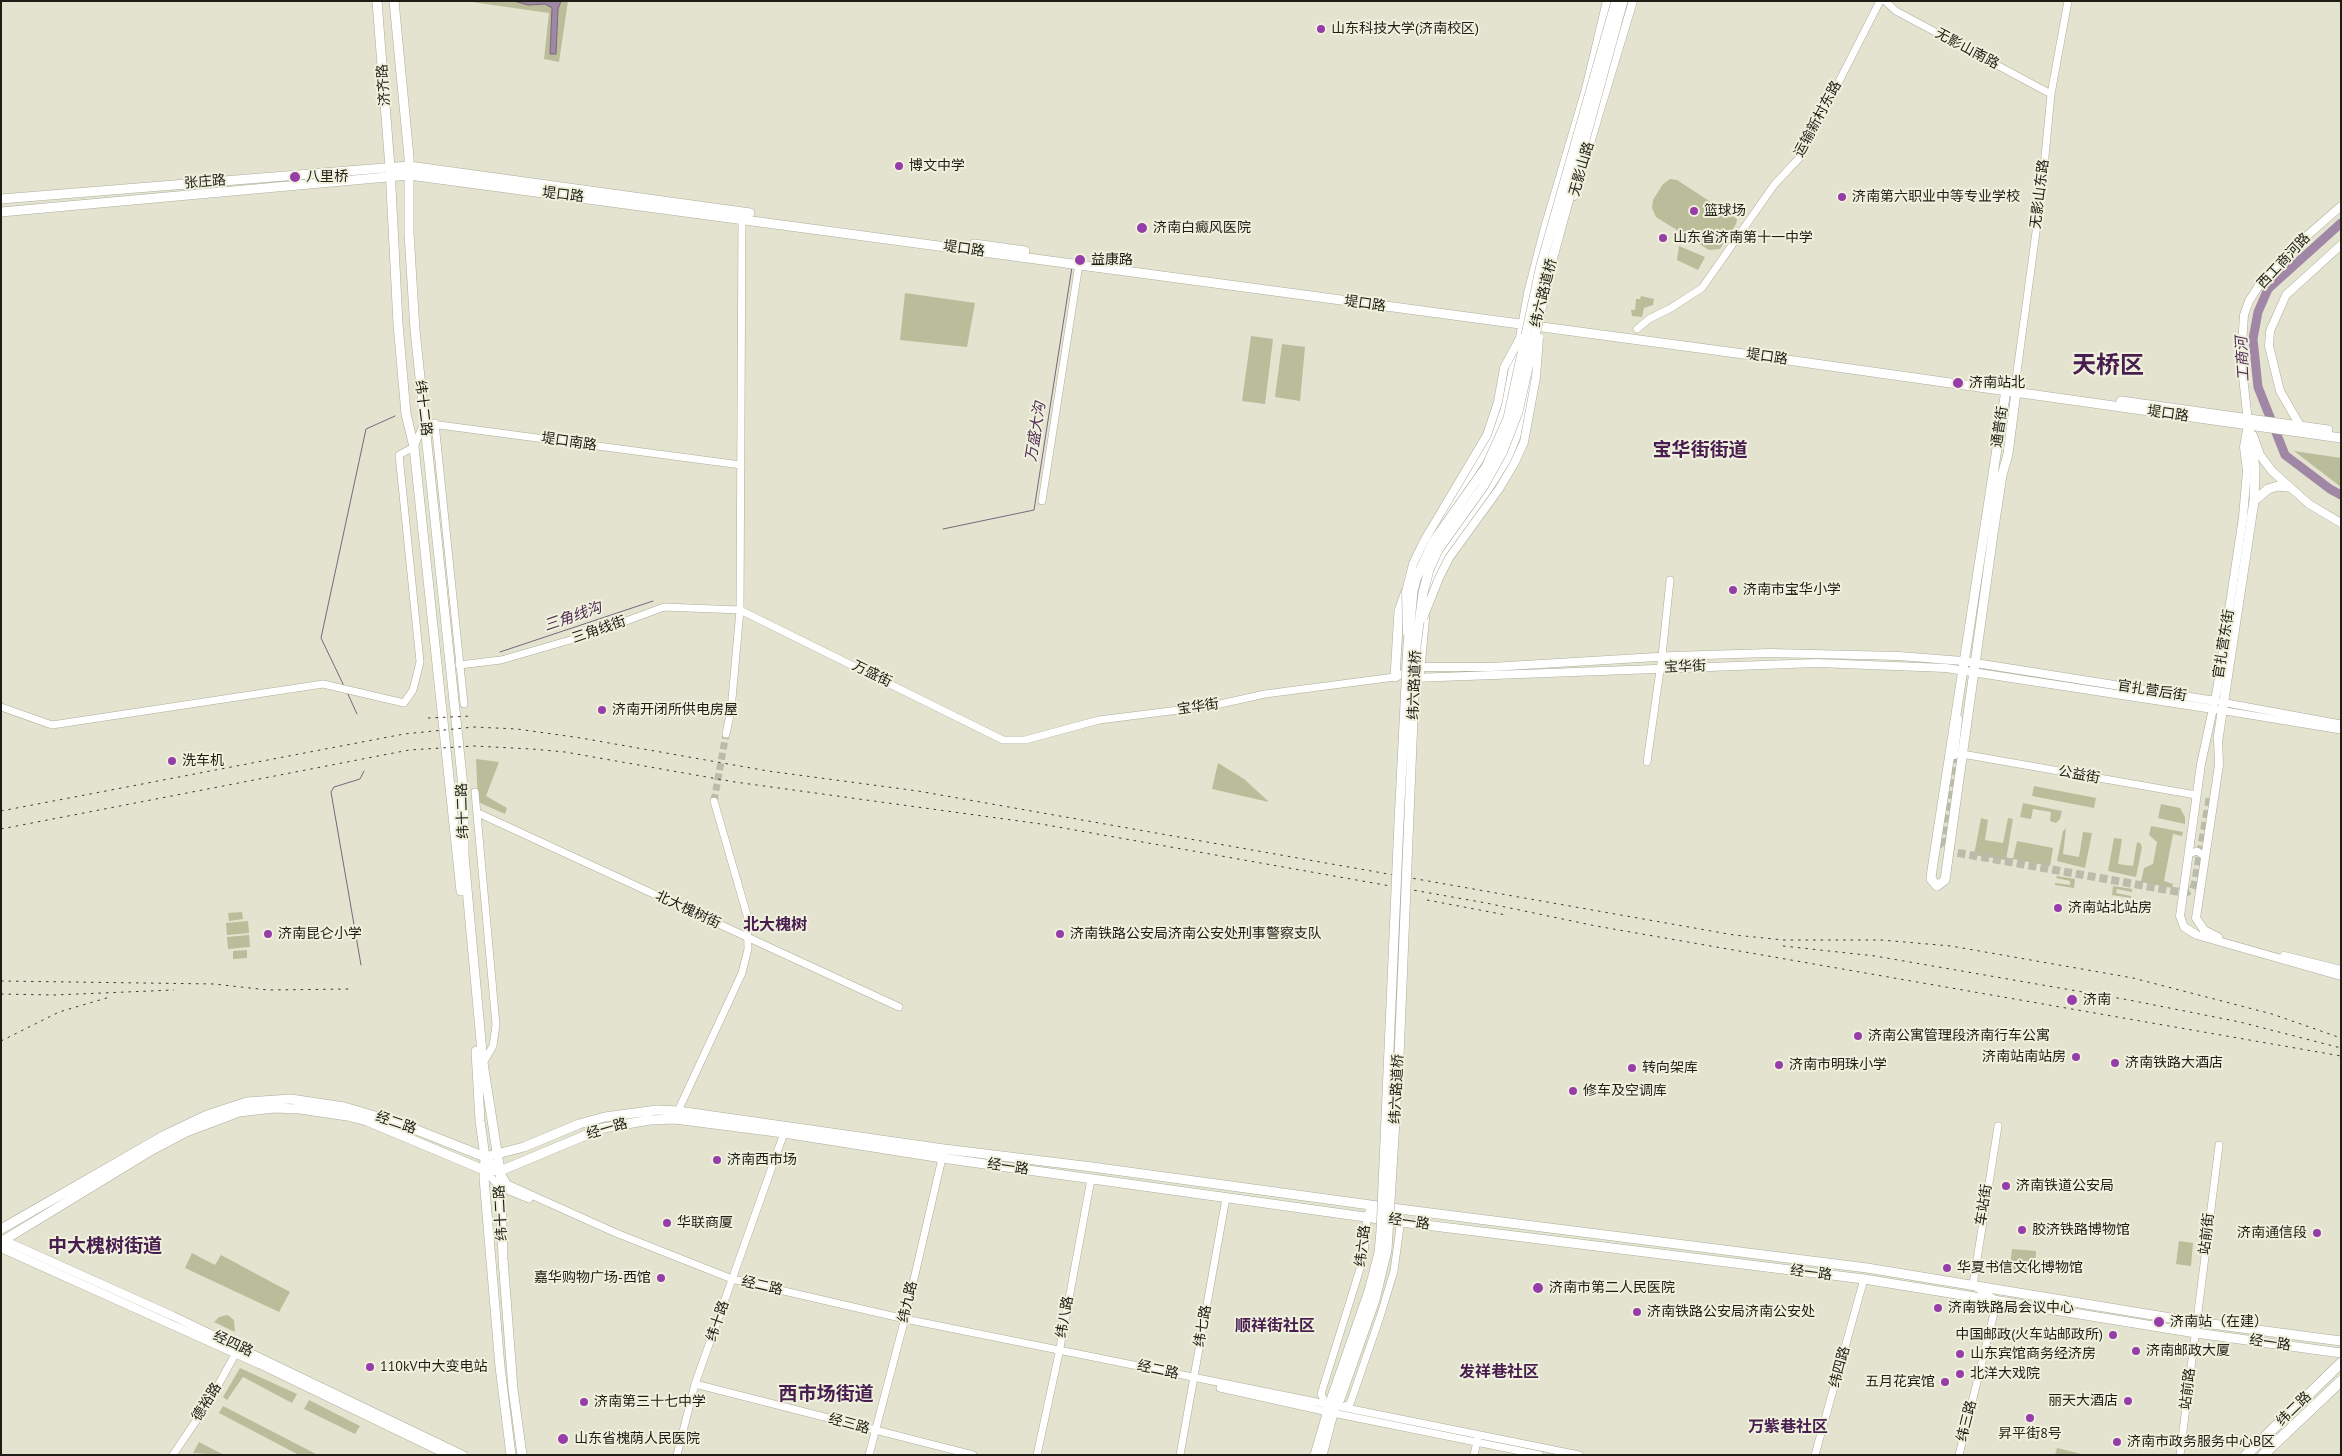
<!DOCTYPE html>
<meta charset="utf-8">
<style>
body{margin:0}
#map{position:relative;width:2342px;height:1456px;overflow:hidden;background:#e3e3d0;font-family:"PT Sans",sans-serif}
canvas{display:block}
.frame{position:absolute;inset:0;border:2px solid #1d1d16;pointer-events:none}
</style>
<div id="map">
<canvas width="2342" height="1456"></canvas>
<div class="frame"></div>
</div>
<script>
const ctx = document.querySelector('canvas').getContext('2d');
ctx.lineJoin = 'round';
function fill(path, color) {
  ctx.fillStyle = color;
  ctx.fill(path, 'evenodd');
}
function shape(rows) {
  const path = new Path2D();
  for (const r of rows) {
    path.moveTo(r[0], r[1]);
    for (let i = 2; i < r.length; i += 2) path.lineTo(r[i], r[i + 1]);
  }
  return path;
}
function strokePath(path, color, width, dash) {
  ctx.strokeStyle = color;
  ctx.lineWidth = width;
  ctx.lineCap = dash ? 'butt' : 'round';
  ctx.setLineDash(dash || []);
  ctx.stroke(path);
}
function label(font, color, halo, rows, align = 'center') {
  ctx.font = font + ' "PT Sans","Noto Sans SC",sans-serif';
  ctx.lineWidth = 4;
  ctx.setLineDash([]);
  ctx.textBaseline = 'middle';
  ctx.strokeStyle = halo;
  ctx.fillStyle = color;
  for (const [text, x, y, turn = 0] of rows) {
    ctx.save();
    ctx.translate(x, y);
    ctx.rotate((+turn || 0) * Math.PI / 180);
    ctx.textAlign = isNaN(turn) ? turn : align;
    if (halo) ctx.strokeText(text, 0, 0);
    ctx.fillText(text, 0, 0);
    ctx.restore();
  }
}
fill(shape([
 [465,1,568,1,559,62,544,59,549,13],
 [1670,179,1677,180,1737,219,1736,224,1720,249,1709,250,1656,217,1652,208,1653,200,1663,184],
 [1679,246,1705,257,1698,270,1677,260],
 [905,293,975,303,967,347,900,340],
 [1641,296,1654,299,1653,305,1644,308,1642,317,1632,316,1631,310,1635,310,1636,299,1640,299],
 [1251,336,1273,339,1265,404,1242,401],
 [1282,344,1305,347,1300,401,1275,397],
 [2294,451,2341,458,2341,487],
 [476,759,499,762,486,796,507,808,505,814,478,802],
 [1218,763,1244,779,1269,802,1212,789],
 [2034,786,2096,798,2094,808,2032,796],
 [2023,803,2062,811,2060,819,2056,823,2050,821,2051,812,2033,809,2031,819,2020,817],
 [2161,804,2180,808,2185,817,2185,824,2158,818],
 [1981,818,1988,820,1985,840,2003,843,2008,818,2013,819,2006,860,1974,855],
 [2151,826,2183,832,2182,836,2173,834,2164,881,2173,884,2172,888,2141,882,2144,868,2153,864,2157,842,2149,835],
 [2066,828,2063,854,2079,857,2083,832,2092,833,2085,868,2057,861,2063,831],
 [2114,838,2122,839,2118,864,2133,866,2137,842,2140,843,2142,847,2136,877,2108,871],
 [2017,841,2053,848,2050,866,2013,859],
 [2057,876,2075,879,2074,888,2055,885,2055,883,2070,885,2070,881,2056,878],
 [2113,886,2132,889,2132,892,2117,889,2116,893,2131,896,2131,898,2112,895],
 [242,912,243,919,229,921,228,913],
 [248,921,249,933,227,935,226,923],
 [249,935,250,947,228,949,227,937],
 [247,950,247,958,233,959,233,951],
 [2179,1241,2193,1243,2191,1266,2176,1264],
 [2012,1249,2036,1251,2035,1271,2010,1269],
 [192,1253,215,1265,221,1255,290,1292,279,1312,185,1268],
 [228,1315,234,1320,235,1332,214,1322,219,1317],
 [240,1368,297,1394,292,1403,243,1377,227,1400,223,1397],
 [309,1400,360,1426,355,1434,304,1409],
 [223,1406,318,1455,299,1455,219,1413],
 [199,1442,224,1455,193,1453],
 [2057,1448,2081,1454,2081,1455,2055,1455]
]), '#bbbc99');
const water = shape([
 [514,1,561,1,558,9,556,54,550,54,552,8,545,4,528,5,514,1]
]);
fill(water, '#a187a6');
strokePath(water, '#79677b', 1);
strokePath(shape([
 [1675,309,1692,298],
 [943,529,1034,510,1072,267],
 [500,652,653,601],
 [344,686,321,638,366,429,395,416],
 [347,692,357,714],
 [361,965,331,792,334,787,360,779,364,771]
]), '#79677b', 1);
strokePath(shape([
 [2341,223,2268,289,2258,312,2253,339,2258,387,2285,455,2330,489,2341,495]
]), '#a187a6', 9);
strokePath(shape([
 [714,801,726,734]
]), '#bbbbab', 7, [7, 3.5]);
strokePath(shape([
 [1954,755,1942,837,1943,845,1947,849,1953,852,2185,893,2193,889,2195,883,2210,796]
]), '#bbbbab', 8, [8, 4]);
const tertiary = shape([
 [1885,1,1896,11,2051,94],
 [1637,329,1649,319,1671,308,1702,288,1774,185,1801,156,1880,1],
 [2011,386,2016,379,2042,188,2051,94,2068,1],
 [435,423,464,704],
 [1042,501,1079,264],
 [459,665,501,660,591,634,664,607,740,610,1003,740,1025,740,1099,720,1211,706,1265,694,1395,677],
 [2221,702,2341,724],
 [1,707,52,725,323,684,404,703,413,690,420,662,399,455,414,447,424,423,741,465],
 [2213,709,2341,730],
 [726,734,731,710,740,610,742,216],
 [1962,754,2196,795],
 [1647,762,1662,656,1670,580],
 [475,792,496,1025,493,1046,483,1063],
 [478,813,899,1007],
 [2189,854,2197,851,2204,856],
 [678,1111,742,973,748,949,747,915,714,801],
 [485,1157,500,1171,507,1184,616,1233,732,1279,905,1319,1579,1455],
 [484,1170,500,1187,529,1199],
 [695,1384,973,1455],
 [1220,1388,1328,1412,1540,1455],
 [1327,1407,1321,1394,1364,1256,1367,1216,1369,1211,1398,1215,1403,1210],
 [1342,1407,1350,1404,1380,1317,1394,1271,1401,1219],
 [173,1455,210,1400,238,1349],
 [677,1455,695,1384,784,1133],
 [869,1455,904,1322,943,1154],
 [1037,1455,1059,1353,1091,1179],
 [1180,1455,1226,1198],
 [1474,1455,1478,1437],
 [1815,1455,1864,1279],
 [1959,1455,1997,1301,1973,1285,1998,1126],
 [2180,1455,2219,1145]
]);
const secondary = shape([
 [1574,196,1633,1],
 [1520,338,1528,293,1544,231,1586,89,1607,1],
 [2248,422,2241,359,2244,315,2249,301,2262,281,2292,249,2341,206],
 [2302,429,2280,391,2269,346,2270,331,2286,295,2341,245],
 [2247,430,2244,447,2247,471,2243,517,2217,690,2201,764,2180,916,2184,927,2197,935,2341,976],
 [2253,435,2260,455,2272,471,2309,504,2341,523],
 [1395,677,1420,667,1491,667,1673,656,1769,653,1899,656,1963,661,2215,701],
 [1413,678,1817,663,1946,668,2213,709],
 [2218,739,2219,765,2196,918,2204,930,2218,937],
 [1954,755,1958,719],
 [2284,956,2341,970],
 [1,1239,173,1316,463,1455],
 [1,1248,259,1364,448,1455]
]);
const primary = shape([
 [377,1,390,168,398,324,406,414,414,447,461,891],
 [394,1,409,157,409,233,415,330,464,796,464,856,483,1063,500,1171,503,1259,513,1389,522,1455],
 [1,199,409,166,750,213],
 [1,212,409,175,1766,357,2341,438],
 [974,244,1025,251],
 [2011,386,2016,392,2008,454,2002,475,1993,534,1945,880,1937,886,1931,879,1932,870,2006,390,2011,386],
 [2121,401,2328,430],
 [2254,501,2268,489,2278,486,2288,487],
 [1423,549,1497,430,1505,410,1519,341],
 [1395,677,1399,611,1406,591],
 [1419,678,1427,592,1442,560,1507,459,1525,413,1535,361],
 [2218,739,2254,501,2255,468,2249,430],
 [476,1051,480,1121,485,1157,484,1178,500,1367,511,1455],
 [485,1157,524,1147,579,1124,605,1117,657,1110,678,1111,944,1149,1092,1167,1407,1210,1867,1268,2189,1321,2341,1341],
 [1,1229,165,1135,207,1115,247,1102,291,1099,344,1107,399,1123,485,1157],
 [1,1242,152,1150,186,1132,239,1112,274,1108,300,1109,347,1116,367,1121,484,1170,500,1171,603,1128,650,1120,675,1119,784,1133,942,1158,1401,1222,1864,1279,2196,1333,2341,1353],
 [1315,1455,1332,1397],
 [1322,1455,1335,1406,1340,1399]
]);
const trunk = shape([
 [2246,1455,2341,1363],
 [2263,1455,2341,1381]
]);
strokePath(tertiary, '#acad9a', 8);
strokePath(secondary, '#acad9a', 9);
strokePath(primary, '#acad9a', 10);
strokePath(trunk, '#acad9a', 11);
strokePath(tertiary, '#fff', 7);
strokePath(secondary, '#fff', 8);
strokePath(primary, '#fff', 9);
strokePath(trunk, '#fff', 10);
strokePath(shape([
 [428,718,472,716],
 [1,811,404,734,474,727,517,729,581,738,768,771,918,791,1734,935,1784,940,1881,940,1951,946,2133,978,2272,1014,2341,1038],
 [1,829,409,750,474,746,532,749,565,752,735,782,1041,824,1486,903,1596,926,2341,1056],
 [1427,900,1506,915],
 [1783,946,1875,956,2129,1000,2240,1022,2341,1048],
 [1,981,214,984,268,990,351,989],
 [1,994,54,995,174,990],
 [1,1041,59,1012,110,997]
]), '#393930', 1, [2.5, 5]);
const secondaryBridge = shape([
 [1423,618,1439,578,1449,558,1499,489,1514,464,1524,442,1536,377,1539,338],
 [1407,632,1406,592,1413,564,1424,541,1487,435,1498,402,1504,368,1520,338]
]);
const primaryBridge = shape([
 [1332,1397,1369,1291,1379,1253,1381,1231,1399,822,1408,645,1413,591,1416,579,1433,542,1486,467,1508,418,1541,265,1616,1],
 [1340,1399,1375,1300,1387,1250,1399,1056,1416,647,1423,593,1429,570,1438,550,1483,487,1503,451,1518,412,1551,264,1623,1]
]);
strokePath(secondaryBridge, '#acad9a', 9, []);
strokePath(primaryBridge, '#acad9a', 10, []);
strokePath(secondaryBridge, '#fff', 8);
strokePath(primaryBridge, '#fff', 9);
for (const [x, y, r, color] of [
 [1321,29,5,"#973da9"],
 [899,166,5,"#973da9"],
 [295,177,6,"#973da9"],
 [1842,197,5,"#973da9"],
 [1694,211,5,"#973da9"],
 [1142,228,6,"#973da9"],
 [1663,238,5,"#973da9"],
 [1080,260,6,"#973da9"],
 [1958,383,6,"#973da9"],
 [1733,590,5,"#973da9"],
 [602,710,5,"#973da9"],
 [172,761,5,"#973da9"],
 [2058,908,5,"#973da9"],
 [268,934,5,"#973da9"],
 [1060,934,5,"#973da9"],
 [2072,1000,6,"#973da9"],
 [1858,1036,5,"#973da9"],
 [2076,1057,5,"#973da9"],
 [2115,1063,5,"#973da9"],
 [1779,1065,5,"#973da9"],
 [1632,1068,5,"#973da9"],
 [1573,1091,5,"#973da9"],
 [717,1160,5,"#973da9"],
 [2006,1186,5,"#973da9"],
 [667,1223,5,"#973da9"],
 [2022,1230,5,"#973da9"],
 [2317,1233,5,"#973da9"],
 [1947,1268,5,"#973da9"],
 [661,1278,5,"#973da9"],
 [1538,1288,6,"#973da9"],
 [1938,1308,5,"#973da9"],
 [1637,1312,5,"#973da9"],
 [2159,1322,6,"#973da9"],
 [2113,1335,5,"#973da9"],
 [2136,1351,5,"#973da9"],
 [1960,1354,5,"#973da9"],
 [370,1367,5,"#973da9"],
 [1960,1374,5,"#973da9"],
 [1945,1382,5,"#973da9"],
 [2128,1401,5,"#973da9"],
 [584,1402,5,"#973da9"],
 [2030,1418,5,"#973da9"],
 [563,1439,6,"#973da9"],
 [2117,1442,5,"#973da9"]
]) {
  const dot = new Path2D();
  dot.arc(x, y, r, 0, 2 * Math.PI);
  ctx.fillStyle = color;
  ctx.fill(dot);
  strokePath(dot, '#f0f1dd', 2);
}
label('14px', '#1d1d16', '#f0f1dd', [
 ["山东科技大学(济南校区)",1331,29],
 ["博文中学",909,166],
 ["八里桥",306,177],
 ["济南第六职业中等专业学校",1852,197],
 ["篮球场",1704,211],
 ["济南白癜风医院",1153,228],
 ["山东省济南第十一中学",1673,238],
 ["益康路",1091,260],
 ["济南站北",1969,383],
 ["济南市宝华小学",1743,590],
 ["济南开闭所供电房屋",612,710],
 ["洗车机",182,761],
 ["济南站北站房",2068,908],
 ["济南昆仑小学",278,934],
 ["济南铁路公安局济南公安处刑事警察支队",1070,934],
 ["济南",2083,1000],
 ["济南公寓管理段济南行车公寓",1868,1036],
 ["济南站南站房",2066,1057,"right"],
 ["济南铁路大酒店",2125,1063],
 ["济南市明珠小学",1789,1065],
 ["转向架库",1642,1068],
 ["修车及空调库",1583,1091],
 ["济南西市场",727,1160],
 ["济南铁道公安局",2016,1186],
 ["华联商厦",677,1223],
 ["胶济铁路博物馆",2032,1230],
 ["济南通信段",2307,1233,"right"],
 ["华夏书信文化博物馆",1957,1268],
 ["嘉华购物广场-西馆",651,1278,"right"],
 ["济南市第二人民医院",1549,1288],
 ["济南铁路局会议中心",1948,1308],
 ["济南铁路公安局济南公安处",1647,1312],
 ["济南站（在建）",2170,1322],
 ["中国邮政(火车站邮政所)",2103,1335,"right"],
 ["济南邮政大厦",2146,1351],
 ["山东宾馆商务经济房",1970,1354],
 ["110kV中大变电站",380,1367],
 ["北洋大戏院",1970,1374],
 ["五月花宾馆",1935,1382,"right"],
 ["丽天大酒店",2118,1401,"right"],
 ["济南第三十七中学",594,1402],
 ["昇平街8号",2030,1434,"center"],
 ["山东省槐荫人民医院",574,1439],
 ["济南市政务服务中心B区",2127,1442]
], 'left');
label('14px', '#1d1d16', '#f0f1dd', [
 ["无影山南路",1967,49,28],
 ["济齐路",384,85,-94],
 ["运输新村东路",1818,119,-62],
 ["无影山路",1582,169,-74],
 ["张庄路",205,182,-5],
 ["无影山东路",2040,194,-83],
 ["堤口路",563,195,7],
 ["堤口路",964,249,8],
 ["西工商河路",2284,261,-47],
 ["纬六路道桥",1544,293,-76],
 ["堤口路",1365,304,8],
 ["堤口路",1767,357,8],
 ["纬十二路",423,408,83],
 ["堤口路",2168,414,8],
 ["通普街",2000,427,-81],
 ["堤口南路",569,442,8],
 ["三角线街",599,630,-19],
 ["官扎营东街",2224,644,-81],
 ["宝华街",1685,667,-2],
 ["万盛街",872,674,26],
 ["纬六路道桥",1415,685,-88],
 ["官扎营后街",2152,691,9],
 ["宝华街",1198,707,-8],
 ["公益街",2079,775,10],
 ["纬十二路",463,811,-92],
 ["北大槐树街",688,910,25],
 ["纬六路道桥",1397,1089,-87],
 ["经二路",396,1123,19],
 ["经一路",607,1129,-16],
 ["经一路",1008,1167,8],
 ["车站街",1984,1205,-81],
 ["纬十二路",501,1213,-93],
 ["经一路",1409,1222,8],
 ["站前街",2207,1234,-83],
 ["纬六路",1363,1246,-83],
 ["经一路",1811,1273,7],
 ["经二路",762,1286,13],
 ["纬九路",908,1302,-77],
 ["纬八路",1065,1317,-80],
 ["纬十路",718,1321,-71],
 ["纬七路",1203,1326,-80],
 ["经一路",2270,1343,8],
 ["经四路",233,1344,25],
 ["纬四路",1840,1367,-75],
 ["经二路",1158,1370,12],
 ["站前路",2188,1389,-83],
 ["德裕路",207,1402,-58],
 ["纬二路",2294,1409,-44],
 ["纬三路",1967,1421,-76],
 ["经三路",849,1424,15]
]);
label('italic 15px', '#512d58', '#f0f1dd', [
 ["工商河",2243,359,-93],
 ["万盛大沟",1036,432,-81],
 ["三角线沟",573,617,-19]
]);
label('bold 16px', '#481d50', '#f0f1dd', [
 ["北大槐树",775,925],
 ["顺祥街社区",1275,1326],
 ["发祥巷社区",1499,1372],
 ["万紫巷社区",1788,1427]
]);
label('bold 19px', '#481d50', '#f0f1dd', [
 ["宝华街街道",1700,451],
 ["中大槐树街道",105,1247],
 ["西市场街道",826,1395]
]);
label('bold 24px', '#481d50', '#f0f1dd', [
 ["天桥区",2108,366]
]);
</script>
